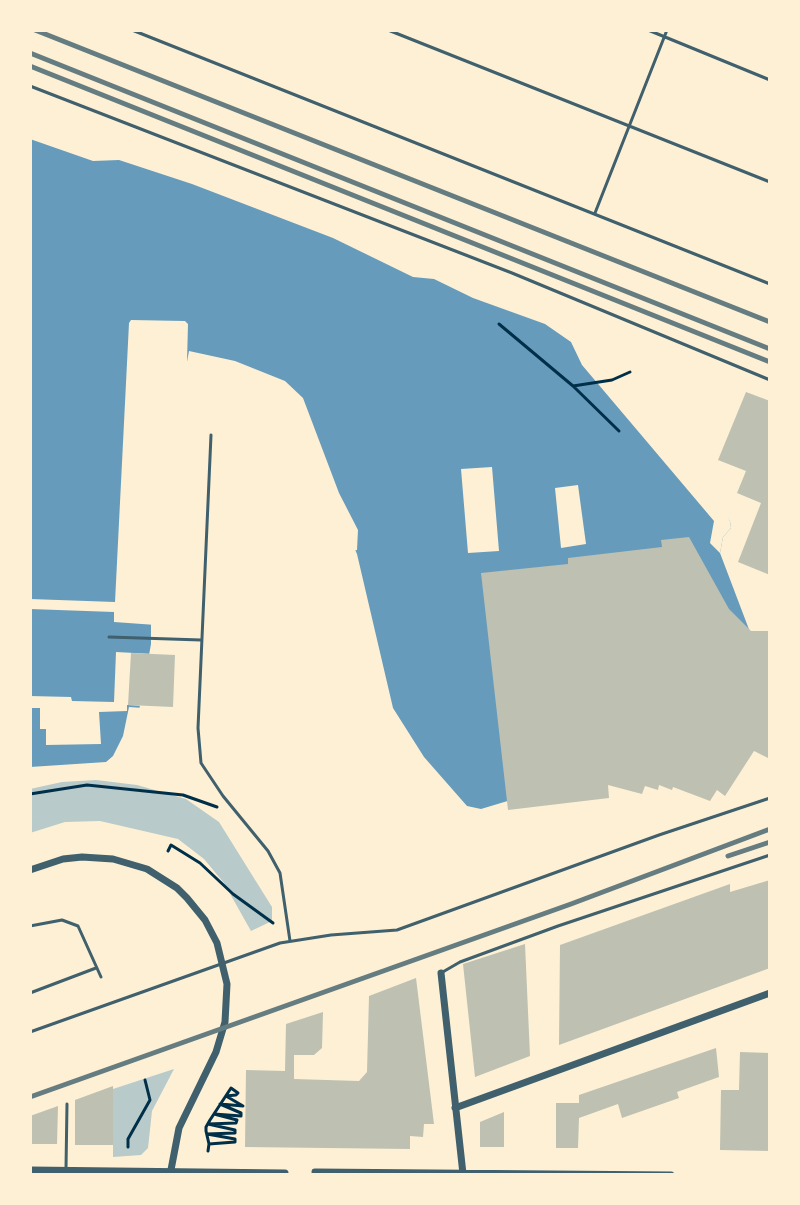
<!DOCTYPE html>
<style>
body{margin:0}
#map{position:relative;width:800px;height:1205px;overflow:hidden;background:#fdf0d5;font-family:Mulish,sans-serif}
canvas{display:block}
.frame{position:absolute;inset:0;border:32px solid #fdf0d5;pointer-events:none}
</style>
<div id="map">
<canvas width="800" height="1205"></canvas>
<div class="frame"></div>
</div>
<script>
const ctx = document.querySelector('canvas').getContext('2d');
ctx.lineJoin = 'round';
function fill(path, color) {
  ctx.fillStyle = color;
  ctx.fill(path, 'evenodd');
}
function shape(rows) {
  const path = new Path2D();
  for (const r of rows) {
    path.moveTo(r[0], r[1]);
    for (let i = 2; i < r.length; i += 2) path.lineTo(r[i], r[i + 1]);
  }
  return path;
}
function strokePath(path, color, width, dash) {
  ctx.strokeStyle = color;
  ctx.lineWidth = width;
  ctx.lineCap = dash ? 'butt' : 'round';
  ctx.setLineDash(dash || []);
  ctx.stroke(path);
}
fill(shape([
 [96,780,137,785,186,799,219,822,272,907,272,921,251,931,224,883,204,859,178,839,100,821,65,822,30,833,30,789,62,782],
 [174,1069,152,1111,148,1148,141,1155,113,1157,113,1089]
]), '#b9caca');
fill(shape([
 [30,116,562,323,730,521,731,528,723,537,720,553,761,661,756,726,481,809,467,806,424,757,393,708,357,554,325,482,302,405,271,380,188,361,166,368,151,387,151,644,138,716,114,762,30,771]
]), '#669bbc');
fill(shape([
 [30,112,308,212,425,258,537,306,573,328,716,500,730,521,731,528,723,537,720,553,710,543,714,521,582,365,571,342,545,324,473,298,434,279,413,277,333,238,192,184,119,160,93,161,30,139],
 [131,320,185,321,188,324,187,362,189,351,235,361,285,381,303,398,339,493,358,530,357,550,352,551,321,483,298,407,283,391,269,384,188,365,169,371,155,389,156,625,114,622,114,612,30,609,30,599,115,602,129,323],
 [492,467,499,551,468,553,461,469],
 [578,485,586,544,561,548,555,488],
 [116,652,153,654,144,706,127,705,127,711,99,712,101,744,46,745,46,729,40,729,40,708,30,708,30,696,71,697,72,701,114,702],
 [129,707,143,708,142,718,117,764,106,772,30,775,30,767,106,762,113,756,123,736]
]), '#fdf0d5');
fill(shape([
 [746,392,770,401,770,575,738,562,761,503,737,493,746,471,718,460],
 [689,537,729,609,751,631,770,631,770,759,754,751,725,796,717,790,710,801,673,787,672,790,659,785,658,790,645,786,642,794,608,785,609,798,508,810,481,573,568,564,568,558,662,547,661,540],
 [131,653,175,655,173,707,128,705],
 [770,880,770,968,559,1045,560,945,730,884,730,892],
 [525,944,530,1056,475,1077,463,964],
 [416,978,434,1124,424,1124,423,1137,410,1136,410,1149,245,1147,246,1070,285,1071,286,1024,323,1012,322,1048,314,1055,294,1055,294,1079,359,1081,367,1072,369,996],
 [716,1048,719,1077,677,1092,679,1098,622,1118,618,1104,579,1118,578,1148,556,1148,556,1103,579,1103,579,1095],
 [740,1052,770,1053,770,1151,720,1150,721,1090,739,1090],
 [113,1086,113,1145,75,1145,75,1100],
 [58,1106,57,1144,30,1144,30,1116],
 [504,1112,504,1147,480,1147,480,1122]
]), '#bec0b2');
strokePath(shape([
 [499,324,573,386,619,431],
 [573,386,612,380,630,372],
 [30,794,87,785,183,795,217,807],
 [168,851,171,845,200,863,233,894,273,923],
 [128,1147,128,1139,150,1100,145,1080],
 [208,1151,209,1144,206,1131,206,1127,210,1120,231,1088,238,1093,236,1095,226,1096,243,1106,220,1104,241,1113,241,1116,214,1114,237,1120,236,1123,208,1124,235,1130,235,1133,207,1134,235,1139,235,1142,209,1144]
]), '#003049', 3);
strokePath(shape([
 [132,30,770,284],
 [388,30,770,182],
 [648,30,770,80],
 [30,86,512,273,770,380],
 [595,213,667,30],
 [211,435,198,728,201,763,223,796,268,851,280,873,290,941],
 [109,637,201,640],
 [30,926,62,920,78,926,101,977],
 [441,973,460,962,558,926,770,855],
 [30,993,96,968],
 [30,1032,280,943,331,935,397,930,659,835,770,798],
 [66,1168,67,1104]
]), '#3f606c', 3);
strokePath(shape([
 [30,870,63,859,82,857,113,859,147,869,177,888,187,898,205,920,217,943,227,984,225,1022,216,1052,179,1128,170,1175],
 [441,973,463,1174],
 [455,1108,770,993],
 [30,1170,285,1173],
 [315,1172,671,1175]
]), '#3f606c', 7);
strokePath(shape([
 [35,30,770,322],
 [30,53,770,349],
 [30,66,770,362],
 [728,856,770,842],
 [30,1097,571,904,770,829]
]), '#657d81', 5);
</script>
